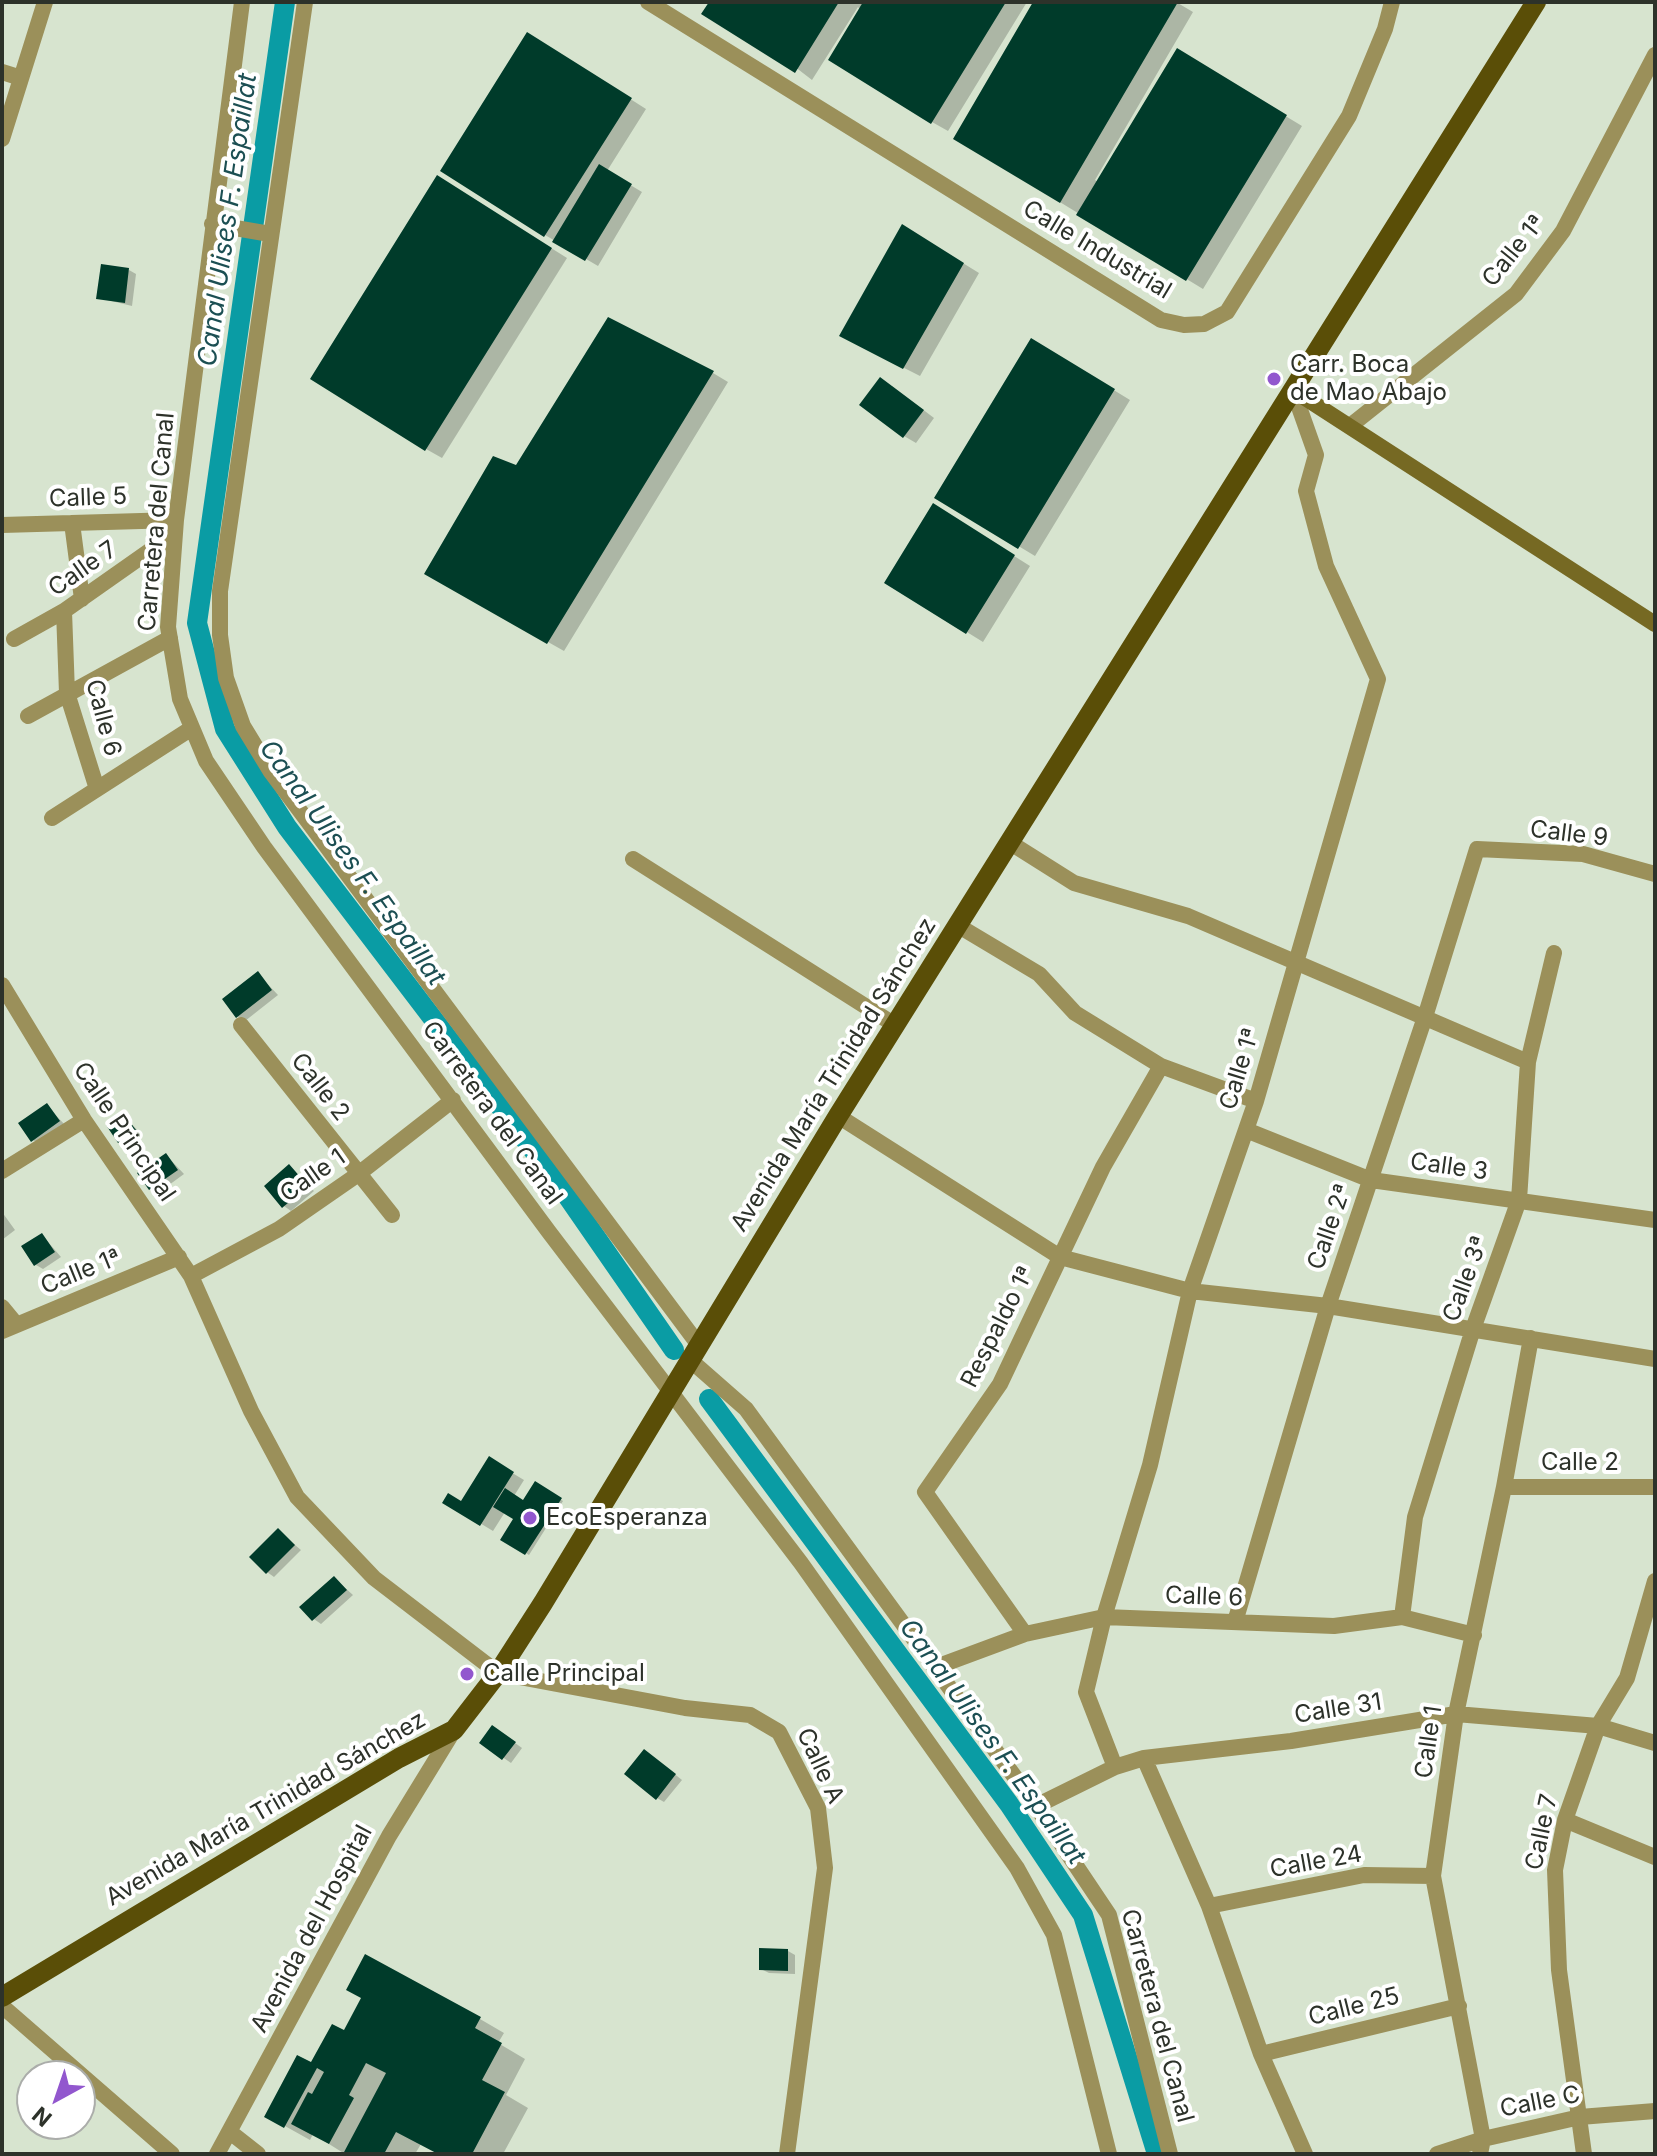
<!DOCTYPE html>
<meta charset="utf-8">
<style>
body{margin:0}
#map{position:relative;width:1657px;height:2156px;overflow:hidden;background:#d7e4cf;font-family:Inter,sans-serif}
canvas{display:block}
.frame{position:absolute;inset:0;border:4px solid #2d322a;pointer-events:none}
.north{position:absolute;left:16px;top:2060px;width:80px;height:80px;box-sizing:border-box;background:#fff;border:2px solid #abadaa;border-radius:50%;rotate:220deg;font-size:22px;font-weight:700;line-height:32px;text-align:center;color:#2d322a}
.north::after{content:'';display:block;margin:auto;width:28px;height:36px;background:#9257ce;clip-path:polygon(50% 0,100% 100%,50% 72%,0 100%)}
</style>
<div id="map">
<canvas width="1657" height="2156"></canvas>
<div class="frame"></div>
<div class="north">N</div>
</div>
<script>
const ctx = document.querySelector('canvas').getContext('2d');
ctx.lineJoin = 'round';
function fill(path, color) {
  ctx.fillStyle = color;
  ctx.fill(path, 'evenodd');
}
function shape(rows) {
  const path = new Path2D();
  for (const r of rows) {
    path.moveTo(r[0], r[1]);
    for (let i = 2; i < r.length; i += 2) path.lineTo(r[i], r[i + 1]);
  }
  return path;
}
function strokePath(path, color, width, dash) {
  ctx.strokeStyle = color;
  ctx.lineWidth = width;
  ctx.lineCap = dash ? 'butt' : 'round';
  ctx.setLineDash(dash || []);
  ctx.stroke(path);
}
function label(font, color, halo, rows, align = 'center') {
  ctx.font = font + ' Inter,sans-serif';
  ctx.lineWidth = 8;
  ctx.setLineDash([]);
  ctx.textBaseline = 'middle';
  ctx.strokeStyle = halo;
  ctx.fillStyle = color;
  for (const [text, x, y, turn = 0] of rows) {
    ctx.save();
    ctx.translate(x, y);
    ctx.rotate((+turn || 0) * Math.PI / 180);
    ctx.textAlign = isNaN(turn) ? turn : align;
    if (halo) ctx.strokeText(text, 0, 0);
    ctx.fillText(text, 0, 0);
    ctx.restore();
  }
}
fill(shape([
 [711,2,1027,2,948,131,932,122,858,7,812,80],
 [1036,2,1176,2,1193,12,1095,180,1098,182,1178,51,1302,126,1203,289,956,139],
 [544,44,646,109,607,171,642,192,598,266,545,235],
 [454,187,567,258,442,458,426,449],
 [919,236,979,273,920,376,857,344],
 [129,270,136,274,132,306,99,298],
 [1032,340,1130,400,1035,556,937,497],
 [713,373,728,382,564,651,426,573,517,467],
 [892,386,934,418,916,443,904,436],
 [949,515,1030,566,983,642,886,582],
 [258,974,278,995,245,1021,237,1016],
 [47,1106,66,1126,40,1144,33,1140],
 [123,1115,142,1135,127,1146,120,1141],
 [166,1155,184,1174,158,1193,150,1188],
 [289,1167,314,1191,291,1211,284,1206],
 [2,1212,15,1230,2,1240],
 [42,1235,61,1257,43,1269,36,1265],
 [489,1459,524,1480,514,1496,524,1502,536,1484,563,1501,529,1555,503,1539,516,1518,505,1512,493,1531,445,1502,462,1503],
 [278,1531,301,1550,274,1577,267,1572],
 [334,1578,353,1595,321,1624,314,1619],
 [500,1732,522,1748,511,1763,482,1743],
 [652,1756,682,1780,664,1802,657,1798],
 [788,1951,795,1955,795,1974,769,1973,761,1969],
 [480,2019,504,2033,498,2043,525,2059,506,2095,528,2108,503,2154,440,2154,421,2144,415,2154,345,2154,313,2134,310,2140,267,2116,345,2033]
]), '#0003');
strokePath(shape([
 [285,2,197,623,225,729,287,827,559,1184,674,1350],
 [709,1399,1009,1804,1083,1915,1157,2154]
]), '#0a9ca4', 20);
fill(shape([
 [709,2,839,2,795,73,701,14],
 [863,2,1006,2,931,124,828,60],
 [1033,2,1178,2,1060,203,953,139],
 [527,32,632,98,544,237,440,171],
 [1177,48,1287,115,1186,281,1076,215],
 [599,164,632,184,585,261,552,242],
 [437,175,552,248,425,451,310,379],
 [902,224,964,263,903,369,839,336],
 [101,264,129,268,125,303,96,299],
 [608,317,714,371,547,644,424,574,493,456,516,465],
 [1031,338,1115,389,1018,549,934,498],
 [880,377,924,410,903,438,859,405],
 [933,503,1015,555,966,634,884,583],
 [258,971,272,990,236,1018,222,999],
 [47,1103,60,1121,31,1142,18,1123],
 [123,1113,136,1130,118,1143,106,1125],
 [166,1153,178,1170,149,1190,137,1173],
 [289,1164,308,1186,282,1208,264,1186],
 [42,1233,55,1252,34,1266,21,1246],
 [489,1456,514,1472,480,1526,442,1503,448,1493,461,1501],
 [535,1481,562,1498,525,1555,500,1540,513,1519,493,1507,505,1488,523,1500],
 [278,1528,295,1545,266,1574,249,1557],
 [334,1576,347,1590,312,1621,299,1607],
 [492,1725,516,1742,502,1760,479,1743],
 [644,1749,676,1774,656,1800,624,1774],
 [759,1948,788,1949,788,1971,759,1970],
 [365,1954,481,2017,475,2028,502,2043,482,2080,505,2092,472,2154,438,2154,396,2132,384,2154,343,2154,386,2073,366,2063,349,2095,354,2098,329,2144,291,2124,308,2092,312,2094,324,2072,317,2068,284,2128,264,2117,297,2055,311,2062,332,2024,344,2030,361,1998,346,1990]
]), '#003b2a');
strokePath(shape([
 [242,2,176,520,168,627,180,699,206,761,264,847,549,1232,801,1563,1017,1868,1054,1935,1109,2154],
 [305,2,220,591,220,635,226,678,243,726,271,772,698,1344],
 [648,2,1161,320,1184,325,1204,324,1227,312,1349,116,1385,29,1392,2],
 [2,72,21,78],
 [2,139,45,2],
 [212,224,270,234],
 [1350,426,1516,294,1563,231,1655,55],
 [72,523,82,599],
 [2,525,176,520],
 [64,611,67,693,97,789],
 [14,639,64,611,175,533],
 [28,716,170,638],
 [52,818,192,728],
 [1009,842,1074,883,1188,916,1528,1062],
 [633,859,895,1025],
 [957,925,1039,974,1075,1013,1161,1066,1256,1101],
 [2,985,84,1120,191,1276,251,1411,297,1497,374,1578,498,1673,685,1708,750,1715,779,1732,818,1808,825,1868,787,2154],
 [241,1025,392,1215],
 [838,1116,1060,1257,1190,1291,1328,1306,1655,1359],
 [1246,1130,1371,1180,1655,1220],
 [2,1171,84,1120],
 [191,1276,279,1229,357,1175,453,1100],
 [2,1307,16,1324],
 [2,1331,179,1257],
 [689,1359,746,1409,1036,1806,1109,1915,1170,2154],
 [1504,1487,1655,1487],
 [1402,1617,1415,1517,1473,1329,1519,1200,1528,1062,1554,953],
 [1235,1622,1328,1306,1425,1017,1477,849,1583,854,1655,874],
 [1025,1634,925,1492,1000,1384,1103,1167,1161,1066],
 [936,1667,1025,1634,1104,1617,1334,1626,1402,1617,1474,1635],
 [1144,1758,1209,1906,1261,2054,1305,2154],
 [1115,1767,1086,1692,1104,1617,1150,1465,1190,1291,1256,1101,1378,679,1326,566,1306,491,1316,455,1293,390],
 [1036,1806,1115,1767,1144,1758,1291,1741,1456,1714,1598,1726,1655,1743],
 [1565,1820,1655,1857],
 [1209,1906,1364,1875,1433,1876],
 [2,2006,172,2154],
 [1261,2054,1459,2006],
 [230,2132,258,2154],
 [217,2154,389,1836,454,1730],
 [1437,2154,1483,2139,1580,2117,1655,2111],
 [1480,2154,1483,2139,1433,1876,1456,1714,1504,1487,1531,1338],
 [1584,2154,1559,1970,1555,1870,1565,1820,1598,1726,1627,1678,1655,1581]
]), '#9b905a', 16);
strokePath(shape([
 [1293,390,1655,624]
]), '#766923', 16);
strokePath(shape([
 [2,1997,399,1758,454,1730,498,1673,543,1603,838,1116,1536,2]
]), '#5a4e07', 20);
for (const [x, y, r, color] of [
 [1274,379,8,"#9257ce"],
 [530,1518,8,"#9257ce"],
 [467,1674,8,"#9257ce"]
]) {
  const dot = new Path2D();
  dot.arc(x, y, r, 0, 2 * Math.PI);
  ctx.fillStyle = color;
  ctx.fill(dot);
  strokePath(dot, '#fff', 3);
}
label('24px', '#2d322a', '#fff', [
 ["Calle Industrial",1097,250,31],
 ["Calle 1ª",1514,251,-51],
 ["Calle 5",88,498,-2],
 ["Carretera del Canal",157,522,-85],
 ["Calle 7",83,569,-35],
 ["Calle 6",103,718,75],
 ["Calle 9",1569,834,7],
 ["Calle 1ª",1240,1069,-73],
 ["Avenida María Trinidad Sánchez",834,1075,-58],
 ["Calle 2",320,1087,52],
 ["Carretera del Canal",492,1113,54],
 ["Calle Principal",124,1132,56],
 ["Calle 3",1449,1167,8],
 ["Calle 1",313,1176,-35],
 ["Calle 2ª",1330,1227,-71],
 ["Calle 1ª",81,1272,-22],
 ["Calle 3ª",1466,1279,-70],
 ["Respaldo 1ª",998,1327,-63],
 ["Calle 2",1580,1463],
 ["Calle 6",1204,1597,2],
 ["Calle 31",1338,1709,-9],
 ["Calle 1",1429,1742,-82],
 ["Calle A",820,1766,65],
 ["Avenida María Trinidad Sánchez",266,1809,-30],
 ["Calle 7",1542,1832,-78],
 ["Calle 24",1316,1862,-10],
 ["Avenida del Hospital",312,1929,-62],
 ["Calle 25",1354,2007,-14],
 ["Carretera del Canal",1157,2016,75],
 ["Calle C",1540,2102,-11]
]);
label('24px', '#2d322a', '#fff', [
 ["Carr. Boca",1290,365],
 ["de Mao Abajo",1290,393],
 ["EcoEsperanza",546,1518],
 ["Calle Principal",483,1674]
], 'left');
label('italic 26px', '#1c4f53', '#fff', [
 ["Canal Ulises F. Espaillat",228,220,-82],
 ["Canal Ulises F. Espaillat",352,863,54],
 ["Canal Ulises F. Espaillat",992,1742,54]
]);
</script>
